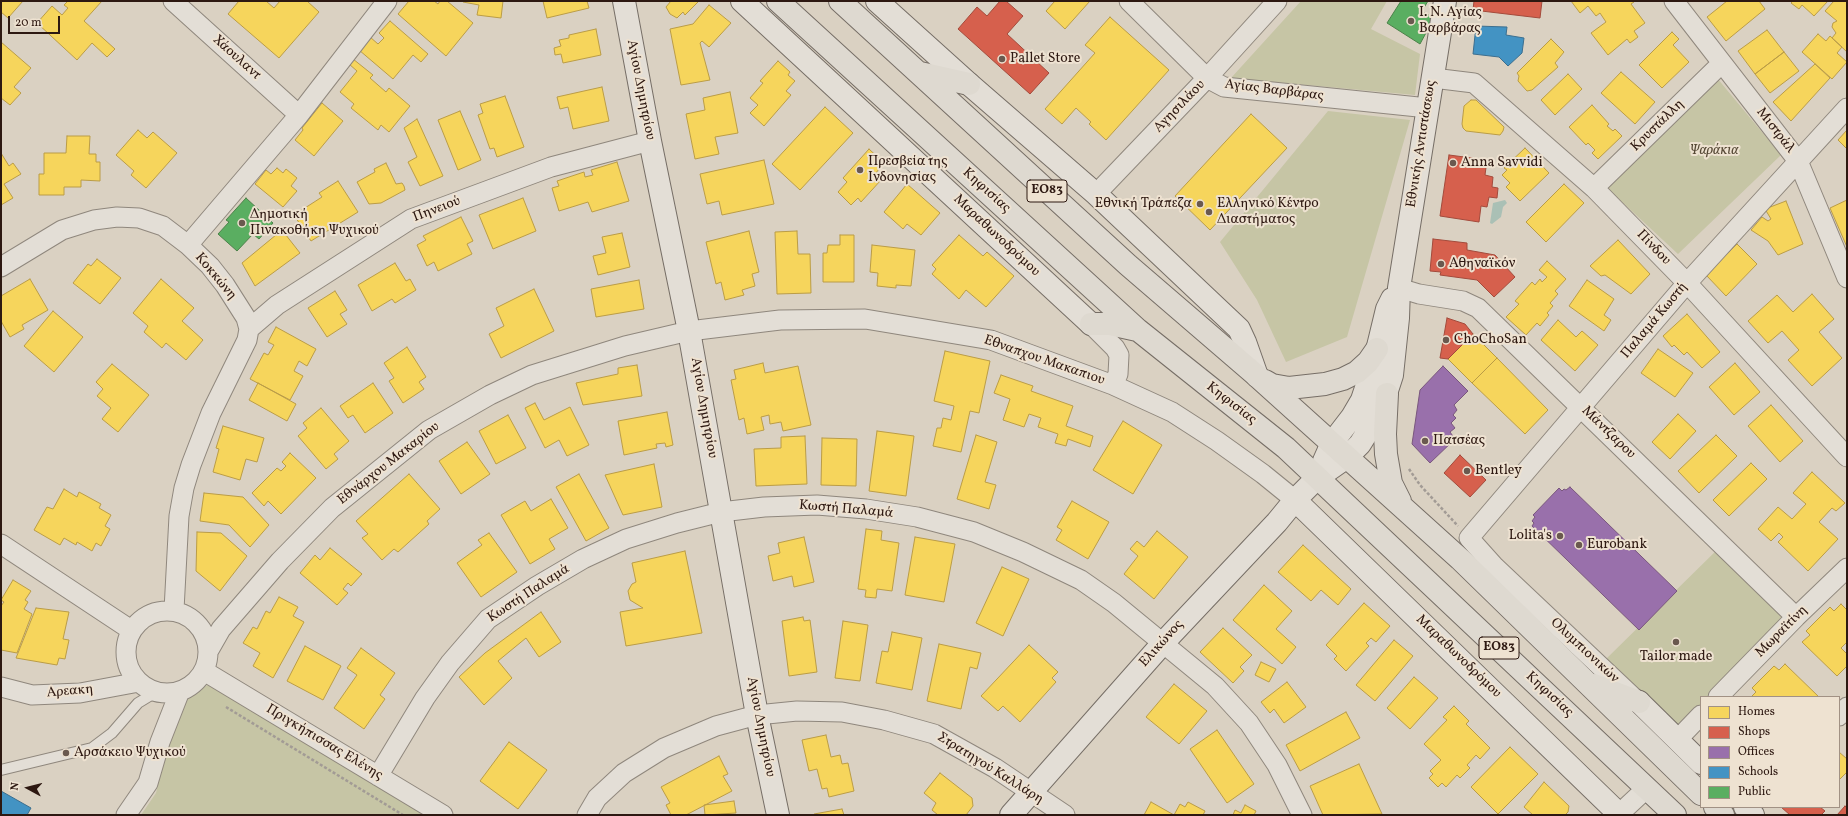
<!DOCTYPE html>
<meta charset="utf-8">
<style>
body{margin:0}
#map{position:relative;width:1848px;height:816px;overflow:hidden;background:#dad1c2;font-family:Vollkorn,serif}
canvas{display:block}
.frame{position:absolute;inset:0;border:2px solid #2d1811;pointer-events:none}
.legend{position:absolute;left:1700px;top:696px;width:140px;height:112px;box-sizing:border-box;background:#eee2d1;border:1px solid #a19184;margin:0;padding:5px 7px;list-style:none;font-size:12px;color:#2d1811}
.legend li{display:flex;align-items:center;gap:8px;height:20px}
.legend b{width:20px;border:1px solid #a19184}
.north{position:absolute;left:8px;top:768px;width:40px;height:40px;-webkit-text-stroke:3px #eee2d1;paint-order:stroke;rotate:277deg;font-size:11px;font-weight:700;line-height:16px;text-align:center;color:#2d1811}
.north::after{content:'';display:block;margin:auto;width:14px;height:18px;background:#2d1811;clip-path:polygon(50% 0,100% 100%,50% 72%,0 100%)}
.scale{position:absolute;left:8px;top:16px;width:52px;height:18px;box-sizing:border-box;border:2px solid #2d1811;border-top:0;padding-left:5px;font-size:12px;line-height:14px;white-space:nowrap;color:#2d1811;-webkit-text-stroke:3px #eee2d1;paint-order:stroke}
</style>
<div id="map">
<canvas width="1848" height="816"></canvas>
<div class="frame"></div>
<ul class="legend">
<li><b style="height:11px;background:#f6d55c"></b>Homes</li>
<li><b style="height:11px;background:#d6604d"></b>Shops</li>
<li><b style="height:11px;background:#9970ab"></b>Offices</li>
<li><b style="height:11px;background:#4393c3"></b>Schools</li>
<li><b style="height:11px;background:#5aae61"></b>Public</li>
</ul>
<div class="north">N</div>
<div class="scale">20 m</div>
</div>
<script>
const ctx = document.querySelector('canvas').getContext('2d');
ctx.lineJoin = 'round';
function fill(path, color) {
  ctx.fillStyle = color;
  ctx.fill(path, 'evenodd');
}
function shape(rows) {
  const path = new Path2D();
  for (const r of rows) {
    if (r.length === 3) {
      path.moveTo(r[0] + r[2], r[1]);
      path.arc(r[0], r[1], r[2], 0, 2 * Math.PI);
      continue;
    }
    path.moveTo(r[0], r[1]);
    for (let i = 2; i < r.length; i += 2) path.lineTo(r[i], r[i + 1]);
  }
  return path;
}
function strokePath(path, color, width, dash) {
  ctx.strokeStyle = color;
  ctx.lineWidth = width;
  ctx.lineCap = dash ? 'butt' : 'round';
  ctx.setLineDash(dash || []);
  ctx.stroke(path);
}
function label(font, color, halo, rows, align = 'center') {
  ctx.font = font + ' Vollkorn,serif';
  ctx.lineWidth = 4;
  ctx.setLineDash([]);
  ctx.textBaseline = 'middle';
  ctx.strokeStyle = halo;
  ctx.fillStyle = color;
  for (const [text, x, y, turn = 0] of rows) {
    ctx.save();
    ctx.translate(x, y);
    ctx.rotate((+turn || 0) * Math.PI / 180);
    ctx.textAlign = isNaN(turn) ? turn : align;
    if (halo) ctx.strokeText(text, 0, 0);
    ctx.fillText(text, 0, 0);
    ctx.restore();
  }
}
fill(shape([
 [1301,1,1387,1,1371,29,1420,54,1415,95,1231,78],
 [1717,78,1781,155,1678,254,1607,188],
 [1328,111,1410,120,1347,337,1286,362,1257,300,1220,242],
 [1723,544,1796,617,1718,697,1701,697,1701,715,1677,740,1606,659],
 [211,683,433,815,141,815,156,793,175,711,194,693]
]), '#c6c5a5');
fill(shape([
 [1505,200,1507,203,1503,207,1501,217,1492,224,1490,223,1493,203]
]), '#aac0b5');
const homes = shape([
 [1,1,23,1,8,18,1,12,1,1],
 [68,1,102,1,84,21,115,49,107,57,92,43,77,60,37,23,52,6,62,15,68,8,64,5,68,1],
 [239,1,266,1,274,8,280,1,307,1,319,12,279,58,228,14,239,1],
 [409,1,434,1,438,4,440,1,447,1,473,23,446,56,398,14,409,1],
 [463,1,503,1,501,18,477,15,479,5,463,2,463,1],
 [543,1,587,1,589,8,547,18,543,1],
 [671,1,699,1,685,15,683,12,677,18,670,14,666,7,671,1],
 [1055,1,1090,1,1065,29,1046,11,1055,1],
 [1571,1,1633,1,1634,2,1631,4,1645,23,1634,31,1638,37,1630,43,1627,39,1608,55,1591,33,1606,22,1600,13,1596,16,1588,6,1580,13,1571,1],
 [1727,1,1759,1,1765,9,1726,41,1707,17,1727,1],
 [1793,1,1828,1,1814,16,1802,5,1799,9,1791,3,1793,1],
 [1834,1,1847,1,1847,52,1832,38,1836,33,1832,27,1833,23,1837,21,1825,11,1834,1],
 [709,5,731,23,709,47,702,41,700,43,710,80,681,85,670,29,693,24,709,5],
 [1110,17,1169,70,1106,140,1089,124,1091,122,1076,108,1062,124,1045,109,1095,53,1085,45,1110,17],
 [390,21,428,54,421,62,413,55,393,79,359,50,370,37,378,44,384,38,379,33,390,21],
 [596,29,601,55,563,63,561,54,555,55,554,48,561,46,559,40,569,38,569,35,596,29],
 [1767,30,1784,52,1755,74,1738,51,1767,30],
 [1672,32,1679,39,1673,45,1689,62,1662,88,1639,65,1672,32],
 [1818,34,1826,41,1830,36,1842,47,1837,53,1847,62,1832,79,1802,52,1818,34],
 [1551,39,1564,52,1555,63,1558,67,1532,90,1527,91,1518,81,1519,76,1517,73,1551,39],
 [1,42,31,68,14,87,21,93,10,105,1,98,1,42],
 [1784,52,1799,71,1770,93,1755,74,1784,52],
 [353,59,373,75,370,78,386,92,389,88,410,106,389,132,381,125,378,130,351,108,354,104,340,92,357,71,349,64,353,59],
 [778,61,790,72,788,75,795,81,786,91,791,95,764,126,750,113,758,105,750,98,763,83,760,81,778,61],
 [1815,64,1830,78,1791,121,1773,102,1815,64],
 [1621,72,1655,102,1635,124,1601,93,1621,72],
 [1568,74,1582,89,1555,115,1541,100,1568,74],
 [602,87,609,121,573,129,568,107,560,109,557,97,602,87],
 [730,92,738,133,715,137,719,154,695,159,686,114,705,110,703,98,730,92],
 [505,96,524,147,497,157,494,148,490,149,478,115,483,113,480,104,505,96],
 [1471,100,1476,100,1504,127,1503,131,1500,135,1466,131,1463,128,1462,124,1464,106,1471,100],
 [322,103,343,121,314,156,295,140,303,130,302,128,322,103],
 [1592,105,1609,124,1607,126,1613,131,1615,129,1622,136,1598,159,1592,153,1595,150,1588,143,1586,145,1569,127,1592,105],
 [825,107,853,133,800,190,772,164,825,107],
 [460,111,481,160,458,170,438,120,460,111],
 [1251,114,1287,148,1210,230,1175,196,1251,114],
 [417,119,443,176,420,186,408,162,417,157,404,128,417,119],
 [138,130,147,138,153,132,177,153,146,188,131,175,134,171,116,155,138,130],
 [1847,130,1847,149,1838,140,1847,130],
 [67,136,90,136,89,154,96,154,96,162,100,162,100,181,81,180,81,187,64,187,64,195,39,195,39,174,44,174,44,153,66,153,67,136],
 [1525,148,1549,173,1520,201,1506,187,1510,183,1502,175,1507,170,1504,168,1525,148],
 [869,149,884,163,875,174,881,180,861,202,858,198,851,205,838,192,847,182,843,178,869,149],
 [1,153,9,166,13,163,21,174,4,184,13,198,1,205,1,153],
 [764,160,774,204,722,215,719,201,707,204,700,174,764,160],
 [617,162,629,201,592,212,588,202,559,211,552,188,559,186,557,181,584,172,585,177,593,175,591,170,617,162],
 [386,163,396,184,402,183,404,186,405,190,381,203,369,204,357,182,375,172,374,169,386,163],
 [277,168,283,173,286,169,297,178,291,186,297,191,283,207,255,184,266,170,271,174,277,168],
 [338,181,358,212,311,241,294,215,322,197,319,193,338,181],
 [907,184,940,213,921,235,907,224,903,229,884,212,907,184],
 [1564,184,1584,203,1546,242,1526,222,1564,184],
 [523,198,536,231,493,249,479,215,523,198],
 [1847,200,1847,247,1830,208,1847,200],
 [1786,201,1803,244,1778,255,1768,241,1751,230,1762,217,1768,221,1771,219,1765,209,1786,201],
 [461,217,473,241,467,244,472,254,438,271,434,262,427,266,417,245,426,240,423,236,461,217],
 [282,230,300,253,255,286,242,263,282,230],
 [749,231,759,272,752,274,755,286,742,290,744,295,725,300,721,282,716,284,706,242,749,231],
 [797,231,798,254,810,254,811,293,777,294,775,232,797,231],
 [622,233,630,267,598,275,593,256,606,253,602,237,622,233],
 [840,235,854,235,854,282,823,282,823,253,827,253,828,245,840,245,840,235],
 [959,235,983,256,987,252,1014,276,986,307,966,290,959,299,932,274,936,269,932,265,959,235],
 [1618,240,1650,274,1631,294,1605,275,1601,276,1590,266,1618,240],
 [1737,244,1757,264,1726,296,1706,275,1737,244],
 [872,245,915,250,911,286,896,285,896,288,877,286,878,273,870,272,872,245],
 [97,259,121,278,100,304,73,283,88,264,91,266,97,259],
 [1547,261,1566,279,1555,291,1558,294,1550,303,1553,306,1547,313,1549,315,1540,326,1537,323,1526,335,1506,317,1519,304,1515,301,1532,282,1535,285,1540,279,1542,282,1547,277,1539,270,1547,261],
 [395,263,406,281,410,279,416,290,395,303,392,299,372,311,358,285,395,263],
 [30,279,48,310,22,325,24,329,10,337,1,321,1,296,30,279],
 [161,279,194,308,182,321,203,340,186,360,166,343,162,348,144,332,148,326,133,313,161,279],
 [639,280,644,309,596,317,591,289,639,280],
 [1587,280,1614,299,1604,315,1611,320,1604,331,1569,306,1587,280],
 [534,289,554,331,501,358,489,334,504,326,496,308,534,289],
 [335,291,347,310,340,314,347,324,327,337,308,308,335,291],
 [1812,294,1834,319,1819,332,1842,358,1812,386,1788,360,1799,350,1782,331,1768,343,1748,321,1777,295,1793,312,1812,294],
 [53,311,83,337,54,372,24,346,53,311],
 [1687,314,1720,352,1702,368,1687,352,1684,355,1674,345,1672,347,1663,336,1687,314],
 [1558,320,1576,337,1582,331,1598,345,1575,371,1541,340,1558,320],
 [276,327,316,349,307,366,299,361,294,371,303,376,290,400,250,379,264,353,268,355,274,345,268,342,276,327],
 [1473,334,1497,358,1472,383,1448,359,1473,334],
 [407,347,426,377,419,382,424,389,403,403,389,381,394,378,384,363,407,347],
 [1658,349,1693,373,1675,397,1641,373,1658,349],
 [945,351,990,361,979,413,970,411,961,452,933,446,937,428,941,428,943,418,951,420,954,406,934,401,945,351],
 [1497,358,1548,410,1525,434,1472,383,1497,358],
 [763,363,765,373,798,366,811,425,783,431,781,422,770,424,769,415,761,417,764,430,747,434,744,418,739,420,731,380,736,379,734,370,763,363],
 [1735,363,1760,392,1734,415,1709,387,1735,363],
 [112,364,149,395,118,432,102,419,111,408,97,396,103,389,96,382,112,364],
 [637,365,642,396,583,405,576,383,618,374,618,368,637,365],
 [1001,375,1033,386,1031,391,1073,406,1066,426,1093,436,1090,447,1068,439,1066,446,1055,443,1058,434,1038,427,1041,418,1029,414,1024,427,1003,420,1010,399,994,393,1001,375],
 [258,383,296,404,287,421,249,400,258,383],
 [373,383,393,413,365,433,353,415,348,418,340,406,373,383],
 [535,403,544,420,570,407,589,445,567,456,559,440,545,448,525,408,535,403],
 [1771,405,1803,441,1780,462,1748,426,1771,405],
 [321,408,349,441,334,454,338,459,326,469,298,436,307,428,303,423,321,408],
 [667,412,673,445,666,447,665,443,656,444,657,448,624,455,618,421,667,412],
 [1678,414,1696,431,1670,459,1652,442,1678,414],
 [508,415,526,448,496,464,479,431,508,415],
 [1123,421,1162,445,1133,494,1093,470,1123,421],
 [223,426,264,438,257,462,246,459,240,480,213,472,219,449,216,448,223,426],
 [877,431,914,436,906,496,869,491,877,431],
 [976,435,997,442,985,482,996,485,989,509,957,499,976,435],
 [1716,435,1737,456,1699,493,1678,471,1716,435],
 [805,436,807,484,756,486,754,449,781,448,781,437,805,436],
 [822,438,857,439,856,486,821,485,822,438],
 [467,442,490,474,461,494,439,461,467,442],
 [290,453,316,478,281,514,268,501,264,506,252,493,277,468,281,471,286,466,282,462,290,453],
 [1751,463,1767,479,1729,516,1713,500,1751,463],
 [654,464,662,507,623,515,605,475,654,464],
 [1812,472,1845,503,1836,511,1832,508,1819,522,1838,539,1808,571,1778,542,1783,537,1779,533,1771,541,1758,529,1778,507,1792,519,1806,504,1793,493,1812,472],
 [409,474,440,509,427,521,429,524,398,552,394,549,382,560,362,538,368,534,356,521,409,474],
 [579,474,609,528,586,541,556,487,579,474],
 [64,489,77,497,79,492,101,504,99,508,111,515,105,526,110,529,101,546,96,543,92,551,77,542,76,545,64,538,60,545,34,530,47,507,53,509,64,489],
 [204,493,243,497,269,525,250,547,229,525,200,521,204,493],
 [551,499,568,528,549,539,555,549,530,564,501,515,525,501,531,511,551,499],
 [1072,501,1109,522,1088,559,1056,540,1062,530,1057,527,1072,501],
 [866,529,882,531,881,540,899,543,892,591,877,589,876,598,865,597,866,590,858,589,866,529],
 [1157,531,1188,557,1154,599,1124,574,1138,556,1130,549,1137,541,1144,547,1157,531],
 [197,532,221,533,247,556,220,591,196,571,197,532],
 [489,533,517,572,481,597,457,563,482,545,478,540,489,533],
 [804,537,814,582,794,587,792,576,773,581,768,556,780,553,778,543,804,537],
 [915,537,955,544,944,602,905,595,915,537],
 [1303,545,1351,589,1338,605,1321,590,1311,601,1278,572,1303,545],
 [330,548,362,574,351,586,348,583,343,589,348,593,337,605,300,573,315,555,320,560,330,548],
 [685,551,702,633,626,646,620,612,643,608,630,600,628,591,632,584,636,582,632,563,685,551],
 [1002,567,1029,579,1003,636,976,623,1002,567],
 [13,580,31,591,25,600,28,602,24,609,32,614,17,653,1,650,1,606,4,602,1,600,13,580],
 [1264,585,1292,611,1276,629,1296,647,1282,664,1233,620,1264,585],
 [279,597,298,607,293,616,304,622,273,678,253,666,260,653,243,643,253,627,257,629,266,611,270,613,279,597],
 [1364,603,1390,626,1376,642,1371,638,1366,643,1369,646,1346,671,1334,659,1337,656,1326,645,1364,603],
 [1841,604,1847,610,1847,642,1841,648,1847,654,1847,666,1837,676,1802,642,1810,635,1806,631,1830,607,1834,611,1841,604],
 [36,608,69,612,63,639,69,640,65,659,59,658,57,665,16,658,36,608],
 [541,612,561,642,539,657,526,638,498,661,512,678,484,705,459,677,485,653,541,612],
 [803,617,804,621,810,620,817,672,789,676,782,621,803,617],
 [843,621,868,625,860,681,835,678,843,621],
 [1223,628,1252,655,1240,667,1244,671,1233,683,1200,652,1223,628],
 [892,632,922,638,912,690,876,683,882,651,888,652,892,632],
 [1394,640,1413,656,1375,701,1356,685,1394,640],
 [939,644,981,653,977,669,970,667,961,709,927,701,939,644],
 [1029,645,1058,672,1052,678,1056,682,1020,722,1003,706,998,711,981,696,1029,645],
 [305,646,341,666,323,700,287,681,305,646],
 [361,648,395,673,380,695,385,699,364,729,334,708,357,675,347,668,361,648],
 [1261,662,1276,669,1269,682,1255,675,1261,662],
 [1785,664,1819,697,1751,697,1756,692,1752,688,1774,666,1779,670,1785,664],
 [1414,677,1438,698,1410,729,1387,708,1414,677],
 [1287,682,1306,707,1284,723,1274,709,1270,713,1261,702,1287,682],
 [1174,684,1207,711,1179,744,1146,717,1174,684],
 [1454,706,1469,721,1466,724,1490,748,1480,759,1476,755,1467,765,1470,768,1460,778,1457,775,1446,787,1442,783,1438,787,1429,778,1433,774,1430,771,1441,760,1424,744,1447,720,1443,717,1454,706],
 [1346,712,1360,738,1300,771,1286,745,1346,712],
 [1217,730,1254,784,1227,803,1190,749,1217,730],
 [826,735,831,757,840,755,842,764,848,763,854,791,829,797,827,788,822,789,817,769,809,771,802,740,826,735],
 [509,742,547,770,518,809,480,781,509,742],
 [1510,747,1538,774,1498,814,1471,787,1510,747],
 [1839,752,1847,759,1847,772,1839,780,1839,752],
 [719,756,728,774,723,776,732,791,686,815,671,815,666,805,670,803,661,787,719,756],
 [1359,764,1382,814,1323,815,1310,786,1359,764],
 [940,773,972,798,973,806,966,815,938,815,932,810,936,803,924,793,940,773],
 [1544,782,1569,806,1568,812,1565,815,1533,815,1524,807,1544,782],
 [734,801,736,813,705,815,704,805,734,801],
 [1151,802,1174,815,1180,804,1185,807,1188,802,1205,811,1203,815,1144,815,1151,802],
 [1245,805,1256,811,1254,815,1233,815,1235,810,1241,813,1245,805],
 [842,809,844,815,814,815,814,814,842,809]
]);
fill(homes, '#f6d55c');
strokePath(homes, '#ba9c46', 1);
const shops = shape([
 [1000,1,1006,1,1023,16,1007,34,1049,73,1030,94,958,29,977,7,987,16,1000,1],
 [1474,1,1542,1,1540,18,1473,10,1474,1],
 [1449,155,1487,160,1485,175,1493,177,1492,187,1498,188,1497,198,1489,197,1487,207,1481,206,1479,222,1440,216,1449,155],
 [1433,239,1467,243,1467,250,1495,255,1515,277,1494,297,1477,280,1440,275,1441,272,1430,271,1433,239],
 [1447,318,1465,324,1473,334,1448,359,1440,358,1447,318],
 [1460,455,1486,480,1470,497,1444,473,1460,455],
 [1845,806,1847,808,1847,815,1837,815,1845,806],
 [1781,807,1820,807,1825,811,1821,815,1790,815,1781,807]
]);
fill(shops, '#d6604d');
strokePath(shops, '#a34a3b', 1);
const offices = shape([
 [1443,366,1468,391,1454,405,1457,410,1453,415,1456,418,1451,423,1455,428,1450,432,1455,439,1430,463,1412,444,1420,390,1443,366],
 [1570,487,1677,591,1639,630,1532,526,1534,523,1532,521,1535,517,1533,515,1559,488,1562,491,1564,489,1566,490,1570,487]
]);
fill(offices, '#9970ab');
strokePath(offices, '#79567d', 1);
const schools = shape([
 [1476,26,1507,27,1506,35,1524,38,1522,53,1508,66,1499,57,1473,54,1476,26],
 [1,791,31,808,27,815,1,815,1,791]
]);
fill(schools, '#4393c3');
strokePath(schools, '#3c6e8e', 1);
const public = shape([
 [1401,1,1428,1,1422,11,1434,18,1420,44,1387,23,1401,1],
 [246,198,273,223,259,239,253,234,237,251,218,234,229,222,226,220,246,198]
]);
fill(public, '#5aae61');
strokePath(public, '#4c8149', 1);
const lane = shape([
 [1,770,92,748,112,733,138,703,156,692]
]);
const street = shape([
 [173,1,299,115],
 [1129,1,1207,78,1224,87,1428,108],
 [1674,1,1798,161,1847,278],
 [1433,78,1474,83,1594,188,1687,283,1847,457],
 [1594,188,1722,63],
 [1096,194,1207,78,1277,1],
 [188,245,299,115,387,1],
 [1,267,62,230,94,220,117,217,139,218,163,226,188,245,210,266,225,285,246,318,249,329,247,340,211,413,191,465,184,488,179,516,174,610],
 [1399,288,1419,294,1463,301,1478,308,1796,617],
 [1091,324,1115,348,1119,355,1118,374,1113,385],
 [249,329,277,305,411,219,551,167,650,141],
 [1,544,131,630],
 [167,652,41],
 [209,650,221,629,280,561,332,508,429,430,490,395,532,375,625,346,689,331,780,320,865,319,991,340,1113,385,1172,412,1217,441,1263,474,1295,500],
 [204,671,443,815],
 [1,687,32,695,80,693,139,682],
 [1718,697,1796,617,1847,568],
 [1636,700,1495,567,1469,538,1687,283,1847,108],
 [1839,716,1847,707],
 [1677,740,1701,715],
 [378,776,425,698,450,663,488,619,537,586,583,559,626,539,677,523,721,512,764,507,817,505,866,509,917,517,974,532,1023,552,1081,580,1114,603,1215,686,1249,723,1277,765,1302,815],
 [126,815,148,783,160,742,180,691],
 [587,815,597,798,624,773,664,748,716,726,757,715,797,711,842,712,884,720,934,734,995,768,1065,815],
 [1618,815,1647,788]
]);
const secondary = shape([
 [624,1,650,141,689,331,757,715,778,815],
 [742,1,1091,324],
 [877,1,969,84,1096,194,1239,329,1245,342,1257,376],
 [1324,461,1332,443,1352,417,1362,400,1373,367,1387,309,1392,299],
 [1295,500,1620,815],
 [1639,702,1701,763],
 [1745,807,1753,815],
 [1011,815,1163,643,1277,522,1295,500,1317,478,1347,457,1360,444,1380,412,1392,375,1398,318,1399,288,1445,1]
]);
const primary = shape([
 [778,1,1138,330,1286,448,1675,815],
 [840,1,1128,265,1257,376,1460,559,1701,794],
 [920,73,969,84],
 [1091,324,1110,324,1137,330],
 [1265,381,1272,385,1289,388,1325,384,1343,379,1357,372,1368,362,1377,349],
 [1387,394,1385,434,1386,454,1391,483,1400,501],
 [1594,685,1639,702],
 [1715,807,1723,815]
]);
strokePath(lane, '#8f877d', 12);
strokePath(street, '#8f877d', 21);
strokePath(secondary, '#766e66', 24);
strokePath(primary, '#766e66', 24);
strokePath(shape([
 [1409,469,1420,485,1458,526],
 [226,707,403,815]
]), '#a29b95', 2.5, [3, 2]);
strokePath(lane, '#e3ded6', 10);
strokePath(street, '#e3ded6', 19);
strokePath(secondary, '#e3ded6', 22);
strokePath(primary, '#ded9d0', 22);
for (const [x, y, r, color] of [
 [1411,21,4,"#6a594f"],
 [1002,59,4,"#6a594f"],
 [1453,163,4,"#6a594f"],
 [860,170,4,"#6a594f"],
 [1200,204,4,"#6a594f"],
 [1209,212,4,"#6a594f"],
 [242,223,4,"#6a594f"],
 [1441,264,4,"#6a594f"],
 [1446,340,4,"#6a594f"],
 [1425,441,4,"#6a594f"],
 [1467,471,4,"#6a594f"],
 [1560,536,4,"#6a594f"],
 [1579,545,4,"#6a594f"],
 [1676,642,4,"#6a594f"],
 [66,753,4,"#6a594f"]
]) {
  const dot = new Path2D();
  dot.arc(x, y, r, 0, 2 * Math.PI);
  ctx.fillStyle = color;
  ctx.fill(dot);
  strokePath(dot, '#eee2d1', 1.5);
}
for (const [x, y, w] of [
 [1047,191,40],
 [1499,648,40]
]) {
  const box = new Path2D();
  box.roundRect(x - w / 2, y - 11, w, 22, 3);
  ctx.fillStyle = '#eee2d1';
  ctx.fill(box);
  strokePath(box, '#2d1811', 1);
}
label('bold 13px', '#2d1811', null, [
 ["ΕΟ83",1047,191],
 ["ΕΟ83",1499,648]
]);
label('14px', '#2d1811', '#eee2d1', [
 ["Ι. Ν. Αγίας",1419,13],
 ["Βαρβάρας",1419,29],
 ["Pallet Store",1010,59],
 ["Πρεσβεία της",868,162],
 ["Ινδονησίας",868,178],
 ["Anna Savvidi",1461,163],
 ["Εθνική Τράπεζα",1192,204,"right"],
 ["Ελληνικό Κέντρο",1217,204],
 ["Διαστήματος",1217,220],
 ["Δημοτική",250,215],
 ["Πινακοθήκη Ψυχικού",250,231],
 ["Αθηναϊκόν",1449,264],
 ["ChoChoSan",1454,340],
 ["Πατσέας",1433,441],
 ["Bentley",1475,471],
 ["Lolita's",1552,536,"right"],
 ["Eurobank",1587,545],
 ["Tailor made",1676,657,"center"],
 ["Αρσάκειο Ψυχικού",74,753]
], 'left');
label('14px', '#2d1811', '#eee2d1', [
 ["Χάουλαντ",236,58,42],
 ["Αγίου Δημητρίου",640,90,79],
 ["Αγίας Βαρβάρας",1274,91,7],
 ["Αγησιλάου",1180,107,-46],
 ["Κρυστάλλη",1658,126,-44],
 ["Μιστράλ",1775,131,52],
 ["Εθνικής Αντιστάσεως",1422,144,-81],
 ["Κηφισίας",986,191,42],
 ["Πηνειού",437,210,-21],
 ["Μαραθωνοδρόμου",996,236,43],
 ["Πίνδου",1653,248,46],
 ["Κοκκώνη",215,277,50],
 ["Παλαμά Κωστή",1655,321,-50],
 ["Εθναπχου Μακαπιου",1044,361,19],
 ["Κηφισίας",1231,404,38],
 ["Αγίου Δημητρίου",703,408,80],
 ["Μάντζαρου",1608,433,44],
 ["Εθνάρχου Μακαρίου",389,464,-38],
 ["Κωστή Παλαμά",846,510,5],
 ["Κωστή Παλαμά",529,594,-33],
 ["Μωραϊτίνη",1782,632,-45],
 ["Ελικώνος",1162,644,-48],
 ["Ολυμπιονικών",1584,651,43],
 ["Μαραθωνοδρόμου",1458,657,44],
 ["Αρεακη",70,692,-5],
 ["Κηφισίας",1549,695,43],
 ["Αγίου Δημητρίου",760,727,79],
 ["Πριγκήπισσας Ελένης",324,743,31],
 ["Στρατηγού Καλλάρη",990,769,32]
]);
label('italic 14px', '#564936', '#eee2d1', [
 ["Ψαράκια",1714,151]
]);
</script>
